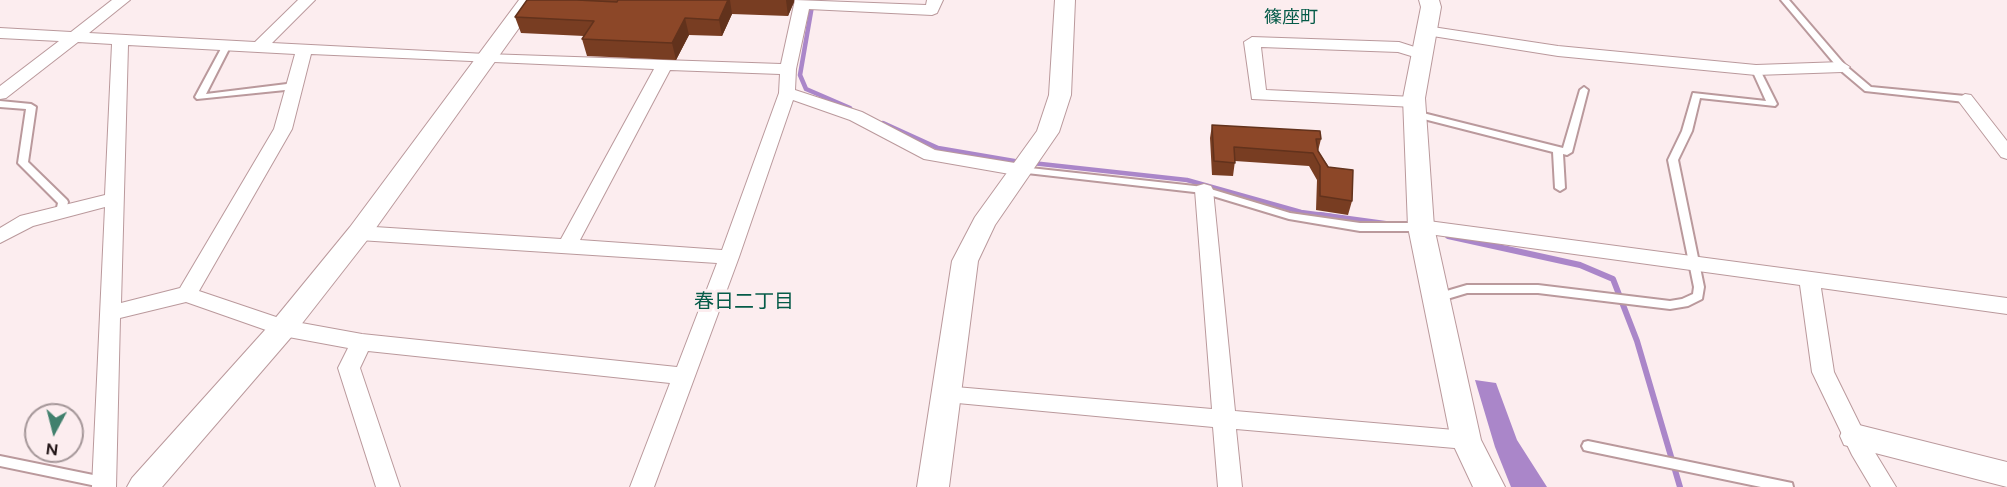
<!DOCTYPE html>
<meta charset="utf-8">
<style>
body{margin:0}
#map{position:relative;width:2007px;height:487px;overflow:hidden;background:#fcedef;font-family:Figtree,sans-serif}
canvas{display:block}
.north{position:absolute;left:24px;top:403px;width:60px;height:60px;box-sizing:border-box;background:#fcedef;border:2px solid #a59799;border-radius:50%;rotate:187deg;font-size:16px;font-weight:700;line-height:24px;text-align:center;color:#231618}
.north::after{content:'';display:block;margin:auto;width:21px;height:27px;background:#41806d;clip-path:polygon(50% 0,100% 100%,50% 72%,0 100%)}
</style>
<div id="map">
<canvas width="2007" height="487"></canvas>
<div class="north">N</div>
</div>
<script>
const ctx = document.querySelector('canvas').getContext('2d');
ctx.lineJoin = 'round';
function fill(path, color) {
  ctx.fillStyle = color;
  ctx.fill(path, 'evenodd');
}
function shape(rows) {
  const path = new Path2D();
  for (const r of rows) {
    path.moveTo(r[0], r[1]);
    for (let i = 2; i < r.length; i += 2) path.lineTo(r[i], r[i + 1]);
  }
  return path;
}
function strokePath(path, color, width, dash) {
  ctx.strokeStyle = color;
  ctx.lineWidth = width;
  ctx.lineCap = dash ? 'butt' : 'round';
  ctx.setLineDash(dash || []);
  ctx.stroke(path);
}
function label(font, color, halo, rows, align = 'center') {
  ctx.font = font + ' Figtree,"Noto Sans JP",sans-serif';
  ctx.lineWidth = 6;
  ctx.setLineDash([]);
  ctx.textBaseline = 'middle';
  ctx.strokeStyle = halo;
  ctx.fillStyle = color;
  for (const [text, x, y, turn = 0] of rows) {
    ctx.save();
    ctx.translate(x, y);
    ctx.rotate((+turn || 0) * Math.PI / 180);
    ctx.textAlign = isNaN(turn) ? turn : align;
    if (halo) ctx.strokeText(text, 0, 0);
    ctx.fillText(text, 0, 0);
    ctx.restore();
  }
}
fill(shape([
 [1475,380,1496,383,1517,440,1547,487,1511,487,1495,447]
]), '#aa86c9');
strokePath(shape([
 [813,0,800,75,806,89,850,108],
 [883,123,938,148,1020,162],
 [1032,163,1187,180,1301,212,1331,216]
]), '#aa86c9', 4.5);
strokePath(shape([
 [1320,215,1386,224],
 [1448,236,1580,265,1613,279,1637,341,1680,487]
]), '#aa86c9', 6);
const service = shape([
 [1781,0,1789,0,1845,65,1871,87,1965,96,1970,99,1965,102,1865,91,1839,69,1781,0],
 [227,42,231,45,206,94,295,83,299,86,295,89,197,99,195,97,223,45,227,42],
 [1756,67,1760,70,1777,104,1775,106,1700,98,1692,131,1678,160,1704,287,1702,299,1688,306,1670,309,1538,293,1467,293,1437,302,1433,301,1431,298,1433,295,1467,285,1538,285,1670,301,1682,299,1693,294,1694,287,1668,160,1682,131,1693,93,1766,101,1752,70,1756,67],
 [1584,87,1588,90,1572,152,1567,155,1563,154,1565,188,1560,191,1555,188,1553,152,1412,116,1410,114,1415,111,1563,148,1580,90,1584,87],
 [0,101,31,104,36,107,28,162,67,200,68,202,65,214,57,214,56,212,58,203,18,163,26,109,0,107,0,101],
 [1021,167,1204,187,1290,213,1360,223,1421,223,1426,227,1421,231,1360,231,1289,219,1203,193,1018,172,1016,170,1021,167],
 [1588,441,1787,482,1792,483,1793,487,1761,487,1588,451,1584,450,1582,446,1584,442,1588,441],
 [0,456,103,477,108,478,109,482,108,486,101,487,0,466,0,456]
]);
const minor = shape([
 [112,0,130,0,89,33,255,42,298,0,315,0,272,43,486,54,781,64,795,0,926,5,927,0,943,0,937,13,932,15,809,9,796,69,795,90,862,112,935,150,1021,164,1030,170,1021,176,924,159,850,120,793,100,739,257,654,487,630,487,670,383,368,351,360,368,400,487,376,487,338,368,348,348,283,336,186,302,120,318,116,487,92,487,105,207,33,226,0,243,0,228,20,216,105,195,112,44,78,42,6,98,0,99,0,86,59,41,0,38,0,28,71,32,112,0],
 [128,45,295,54,274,129,180,288,121,303,128,45],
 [311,54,654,69,561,239,359,226,352,228,349,233,352,238,359,240,717,263,677,367,362,334,285,320,199,291,292,129,311,54],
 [670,70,780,74,779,93,722,250,580,240,670,70],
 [1426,26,1558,46,1756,65,1842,62,1850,67,1842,72,1756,75,1558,56,1420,34,1418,31,1420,28,1426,26],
 [1252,37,1399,42,1427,51,1429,54,1421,59,1398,52,1261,47,1266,90,1414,97,1422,102,1414,107,1252,99,1244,42,1252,37],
 [1965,94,1971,95,2007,141,2007,159,2001,157,1957,99,1965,94],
 [1204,184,1211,186,1213,190,1235,411,1466,431,1474,433,1478,440,1474,447,1466,449,1236,429,1242,487,1218,487,1213,427,936,401,933,395,936,389,944,386,1212,409,1195,190,1197,186,1204,184],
 [1421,220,2007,298,2007,314,1821,288,1834,372,1868,441,1896,487,1871,487,1852,455,1812,372,1800,285,1414,232,1411,227,1414,222,1421,220]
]);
const tertiary = shape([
 [519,0,539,0,368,239,293,335,162,487,127,487,132,478,273,321,350,227,519,0],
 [1055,0,1075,0,1071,95,1059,132,995,225,978,261,949,487,917,487,952,261,975,217,1037,131,1049,95,1055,0],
 [1419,0,1439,0,1441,7,1425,98,1434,227,1481,440,1505,487,1473,487,1451,440,1408,227,1403,98,1421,7,1419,0],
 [1855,424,2007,462,2007,487,1844,445,1840,436,1844,427,1855,424]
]);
strokePath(service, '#ba999c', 4);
strokePath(minor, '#ba999c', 2);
strokePath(tertiary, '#ba999c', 2);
fill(service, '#fff');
fill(minor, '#fff');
fill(tertiary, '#fff');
fill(shape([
 [527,0,794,0,794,2,788,16,732,14,722,36,689,35,676,60,587,56,582,39,584,36,521,33,515,17],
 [1212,125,1321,139,1318,151,1352,201,1348,215,1316,210,1317,180,1309,166,1235,161,1233,176,1212,175,1210,138]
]), '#783d22');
fill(shape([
 [728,0,730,0,732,14,722,36,719,20],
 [786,0,794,0,794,2,788,16],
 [685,18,689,35,676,60,672,43]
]), '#62321c');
const building = shape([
 [527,0,577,0,617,2,618,0,728,0,719,20,685,18,672,43,582,39,594,21,515,17,527,0],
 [1212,125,1320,131,1321,139,1316,139,1318,151,1328,167,1353,170,1352,201,1320,196,1320,166,1313,153,1234,147,1235,163,1214,161,1212,125]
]);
fill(building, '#8c4728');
strokePath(building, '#62321c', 1.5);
label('18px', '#055b48', '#fcedef', [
 ["篠座町",1291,18]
]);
label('20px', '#055b48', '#fcedef', [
 ["春日二丁目",744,302]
]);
</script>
